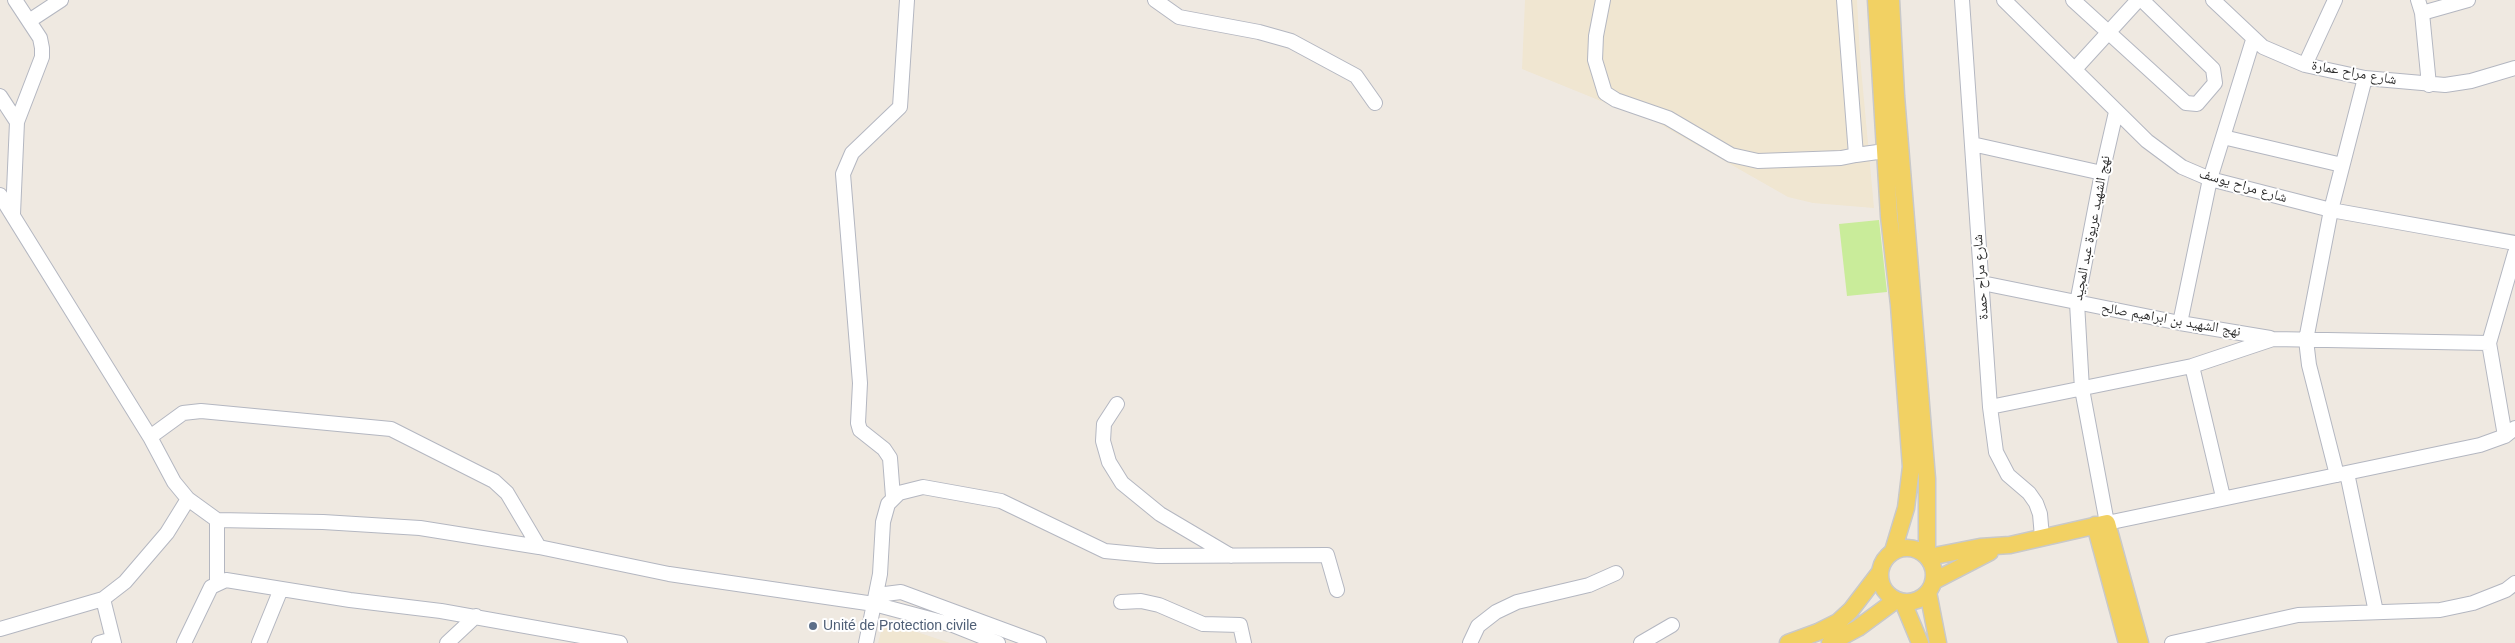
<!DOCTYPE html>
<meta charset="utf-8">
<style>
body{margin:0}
canvas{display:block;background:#efe9e1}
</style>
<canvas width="2515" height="643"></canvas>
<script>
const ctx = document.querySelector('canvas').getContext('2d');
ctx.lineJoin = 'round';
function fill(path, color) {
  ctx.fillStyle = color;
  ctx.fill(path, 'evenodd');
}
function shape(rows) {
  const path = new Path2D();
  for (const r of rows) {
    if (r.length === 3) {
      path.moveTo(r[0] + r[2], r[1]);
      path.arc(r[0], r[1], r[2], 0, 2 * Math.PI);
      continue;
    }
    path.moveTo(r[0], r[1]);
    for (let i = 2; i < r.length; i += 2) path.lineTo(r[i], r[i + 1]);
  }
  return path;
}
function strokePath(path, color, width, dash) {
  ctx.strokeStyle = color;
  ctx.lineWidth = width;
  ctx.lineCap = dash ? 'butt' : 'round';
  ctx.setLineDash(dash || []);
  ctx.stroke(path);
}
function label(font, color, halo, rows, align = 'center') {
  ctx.font = font + ' Arial,"Noto Naskh Arabic",sans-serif';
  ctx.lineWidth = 4;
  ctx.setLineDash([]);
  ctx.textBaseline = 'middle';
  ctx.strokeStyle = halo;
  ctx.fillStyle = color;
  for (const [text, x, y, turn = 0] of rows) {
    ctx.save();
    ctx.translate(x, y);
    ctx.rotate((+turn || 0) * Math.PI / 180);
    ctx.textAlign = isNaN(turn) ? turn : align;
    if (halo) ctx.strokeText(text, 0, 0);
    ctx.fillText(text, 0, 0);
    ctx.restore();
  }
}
fill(shape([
 [1525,0,1857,0,1860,57,1874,208,1813,203,1788,197,1644,115,1623,110,1522,69],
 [884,621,950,643,878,643]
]), '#f0e6d1');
fill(shape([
 [1879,220,1887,292,1847,296,1839,224]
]), '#c9ec9a');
const minor = shape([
 [1155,0,1179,17,1259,32,1291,41,1356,76,1375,103],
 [1603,0,1596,36,1595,60,1605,93,1616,100,1668,118,1731,155,1758,161,1841,158,1856,155,1844,0],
 [1962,0,1990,407,1996,452,2008,475,2029,493,2036,503,2040,514,2042,537],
 [2004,0,2147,141,2182,167,2210,179,2331,210,2515,243],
 [2073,0,2186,103,2197,104,2215,83,2213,69,2142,0],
 [2213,0,2263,47,2305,65,2365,78,2445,85,2471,81,2515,68],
 [2418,0,2422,13,2429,85],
 [2422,13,2468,0],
 [29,21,61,0],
 [2305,65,2335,0],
 [2075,69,2138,0],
 [0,96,17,122],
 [2116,112,2102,173,2077,303,2082,389,2107,523,2480,445,2505,436,2515,428],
 [2223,137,2342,165],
 [1972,144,2102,173],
 [1856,155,1885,151],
 [0,195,150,437,174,482,188,499,217,520,323,522,420,528,539,547,669,574,874,604,953,625,998,643],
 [13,214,17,122,42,57,42,48,40,38,15,0],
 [1982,283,2180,323,2270,338],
 [2180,323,2210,179,2253,40],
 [2192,366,2223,497],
 [1117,404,1104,424,1103,441,1109,462,1122,483,1160,514,1231,556],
 [1990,407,2192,366,2273,339,2489,343],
 [2505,436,2489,343,2515,253],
 [150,437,183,413,201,411,391,429,494,481,507,493,539,547],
 [2347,473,2376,612],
 [2337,475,2309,365,2306,340,2331,210,2365,78],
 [893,497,890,458,884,449,860,430,858,423,860,383,843,174,852,153,900,107,907,0],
 [217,520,217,582],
 [877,595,901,592,1039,643],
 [103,599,114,643],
 [1121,602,1141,601,1159,605,1203,624,1240,625,1244,643],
 [0,629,103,599,125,582,167,533,188,499],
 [99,643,113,639],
 [184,643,211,587,226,580,350,600,441,611,620,643],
 [259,643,281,589],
 [447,643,476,616],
 [866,643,880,574,883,522,888,504,899,493,923,487,1001,501,1105,551,1157,556,1327,555,1337,590],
 [1470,643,1478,626,1496,612,1517,602,1589,585,1616,573],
 [1641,643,1672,625],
 [2172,643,2298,615,2440,610,2473,603,2506,590,2515,583]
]);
const major = shape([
 [1876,0,1889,216,1899,305,1911,467,1906,508,1893,551],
 [1891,0,1896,96,1927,479,1927,555],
 [2095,525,2127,643],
 [1907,575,27],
 [1929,557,1980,547,2010,545,2107,523,2140,643],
 [1934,581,1990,552],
 [1928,592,1938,643],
 [1903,602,1920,643],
 [1788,643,1818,632,1838,622,1851,610,1880,572],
 [1830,643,1858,628,1896,600]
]);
strokePath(minor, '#b4b7c1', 16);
strokePath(major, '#c9c9c9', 19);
strokePath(minor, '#fff', 14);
strokePath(major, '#f2d163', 16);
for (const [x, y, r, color] of [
 [813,626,5,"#5c6f8a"]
]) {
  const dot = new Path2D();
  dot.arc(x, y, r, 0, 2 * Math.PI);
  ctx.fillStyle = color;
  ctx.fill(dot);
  strokePath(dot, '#fff', 2);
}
label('14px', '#2e2e2e', '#fff', [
 ["شارع مراح عمارة",2354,73,10],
 ["شارع مراح يوسف",2243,186,16],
 ["نهج الشهيد عريوة عبد المجيد",2092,228,-79],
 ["شارع مراح حمدة",1981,277,-94],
 ["نهج الشهيد بن ابراهيم صالح",2171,320,10]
]);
label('14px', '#4e5e75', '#fff', [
 ["Unité de Protection civile",823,626]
], 'left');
</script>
